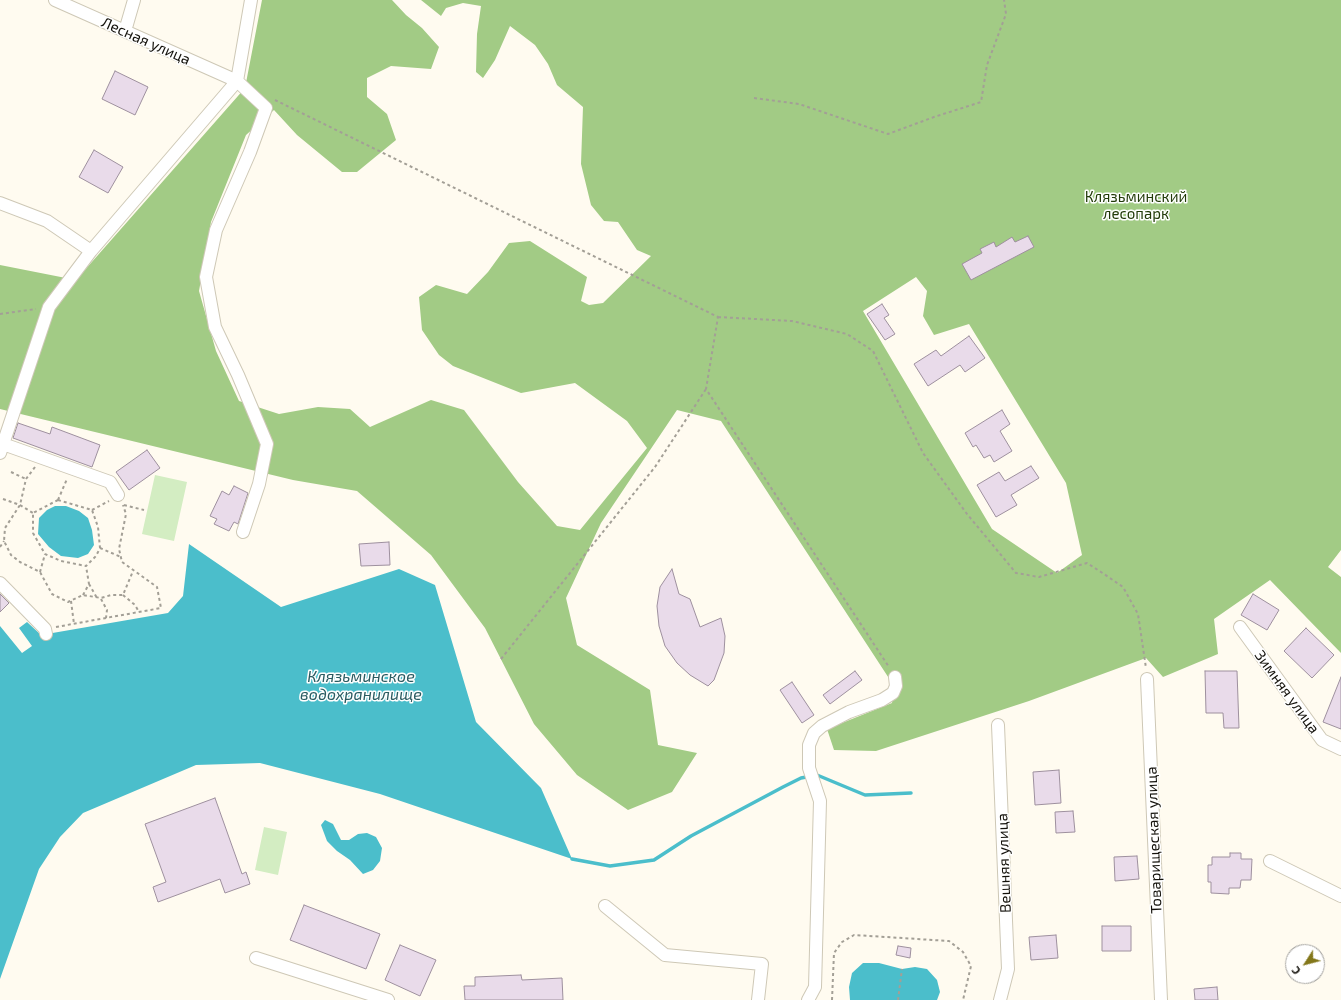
<!DOCTYPE html>
<meta charset="utf-8">
<style>
body{margin:0}
#map{position:relative;width:1341px;height:1000px;overflow:hidden;background:#fffbf0;font-family:"Exo 2",sans-serif}
canvas{display:block}
.north{position:absolute;left:1285px;top:944px;width:40px;height:40px;box-sizing:border-box;background:#fff;border:1px solid #a1a09d;border-radius:50%;rotate:234deg;font-size:11px;font-weight:700;line-height:16px;text-align:center;color:#13110b}
.north::after{content:'';display:block;margin:auto;width:14px;height:18px;background:#83771a;clip-path:polygon(50% 0,100% 100%,50% 72%,0 100%)}
</style>
<div id="map">
<canvas width="1341" height="1000"></canvas>
<div class="north">С</div>
</div>
<script>
const ctx = document.querySelector('canvas').getContext('2d');
ctx.lineJoin = 'round';
function fill(path, color) {
  ctx.fillStyle = color;
  ctx.fill(path, 'evenodd');
}
function shape(rows) {
  const path = new Path2D();
  for (const r of rows) {
    path.moveTo(r[0], r[1]);
    for (let i = 2; i < r.length; i += 2) path.lineTo(r[i], r[i + 1]);
  }
  return path;
}
function strokePath(path, color, width, dash) {
  ctx.strokeStyle = color;
  ctx.lineWidth = width;
  ctx.lineCap = dash ? 'butt' : 'round';
  ctx.setLineDash(dash || []);
  ctx.stroke(path);
}
function label(font, color, halo, rows, align = 'center') {
  ctx.font = font + ' "Exo 2",sans-serif';
  ctx.lineWidth = 3;
  ctx.setLineDash([]);
  ctx.textBaseline = 'middle';
  ctx.strokeStyle = halo;
  ctx.fillStyle = color;
  for (const [text, x, y, turn = 0] of rows) {
    ctx.save();
    ctx.translate(x, y);
    ctx.rotate((+turn || 0) * Math.PI / 180);
    ctx.textAlign = isNaN(turn) ? turn : align;
    if (halo) ctx.strokeText(text, 0, 0);
    ctx.fillText(text, 0, 0);
    ctx.restore();
  }
}
fill(shape([
 [155,475,187,482,174,541,142,534],
 [264,827,287,832,278,875,255,870]
]), '#d3edc2');
fill(shape([
 [262,0,392,0,406,15,422,28,439,47,431,69,391,66,367,78,367,97,387,114,396,140,357,172,342,172,297,135,274,110,246,135,211,222,199,291,216,351,239,401,279,414,318,407,350,409,370,427,431,400,464,410,518,482,557,526,580,530,647,448,627,421,575,383,521,393,453,366,439,355,422,330,419,297,436,285,467,294,488,272,509,243,530,241,587,277,581,301,589,305,603,303,651,256,637,250,618,222,604,221,591,205,581,164,583,107,557,85,548,64,535,45,510,26,495,60,483,78,476,72,477,34,481,6,463,3,446,8,441,16,421,0,1341,0,1341,550,1328,567,1341,577,1341,653,1270,580,1214,619,1218,654,1163,677,1146,658,1029,701,876,751,834,750,827,729,892,703,894,686,721,421,677,410,601,523,566,598,577,645,650,690,658,745,697,753,672,792,628,810,577,775,534,724,485,628,431,555,357,491,293,480,0,409,0,265,76,280,245,88],
 [916,277,927,291,923,316,934,335,969,324,1066,483,1082,555,1057,573,992,529,863,311]
]), '#a2cb85');
fill(shape([
 [55,506,66,506,79,511,88,518,92,530,94,545,88,554,78,558,61,556,49,547,38,534,39,518,47,510],
 [189,544,281,607,399,569,435,585,476,722,541,788,572,859,380,794,260,763,196,765,83,813,60,837,39,869,0,979,0,626,22,653,32,646,19,628,27,622,41,635,168,613,183,596],
 [325,820,333,824,341,840,349,840,358,834,367,833,376,837,382,848,380,861,373,870,363,874,350,860,337,851,327,841,321,825],
 [863,963,879,963,902,969,915,967,927,969,937,980,940,992,937,1000,850,1000,849,987,852,973]
]), '#4bbecb');
strokePath(shape([
 [572,859,610,866,654,860,691,836,783,787,801,778,817,775,865,795,911,793]
]), '#4bbecb', 3.5);
const building = shape([
 [115,71,148,87,135,115,102,99,115,71],
 [94,150,123,167,108,193,79,177,94,150],
 [1028,236,1034,247,971,280,962,264,982,253,980,249,994,242,996,247,1012,237,1015,242,1028,236],
 [882,304,889,315,884,318,895,334,885,340,867,314,882,304],
 [969,336,985,358,965,372,960,365,928,386,914,364,936,350,941,356,969,336],
 [1002,410,1010,424,1000,431,1012,451,994,462,990,455,984,458,976,445,973,447,965,433,1002,410],
 [18,423,50,434,52,427,100,445,92,467,13,438,18,423],
 [147,450,160,468,129,490,116,472,147,450],
 [1031,466,1039,478,1011,495,1017,505,996,517,977,485,999,472,1005,481,1031,466],
 [234,486,248,493,238,524,234,522,229,531,214,524,217,519,210,516,222,491,229,495,234,486],
 [389,542,390,565,361,566,359,544,389,542],
 [672,569,679,594,690,599,700,627,721,618,725,636,724,653,714,680,708,686,690,675,677,663,665,646,659,626,657,606,660,587,672,569],
 [0,594,9,603,0,612,0,594],
 [1253,594,1279,610,1267,630,1241,615,1253,594],
 [1306,628,1334,655,1312,678,1284,651,1306,628],
 [855,671,862,680,830,704,823,695,855,671],
 [1205,671,1237,671,1239,728,1224,728,1223,713,1206,713,1205,671],
 [1341,677,1341,729,1323,722,1341,677],
 [792,682,814,715,802,723,780,690,792,682],
 [1059,770,1061,803,1035,805,1033,772,1059,770],
 [215,798,242,874,246,872,250,884,225,893,220,879,158,902,153,887,166,882,145,824,215,798],
 [1073,811,1075,832,1056,833,1055,812,1073,811],
 [1230,853,1241,853,1241,859,1252,859,1251,880,1241,880,1240,888,1229,888,1229,894,1211,893,1211,882,1208,882,1208,865,1212,865,1212,857,1230,857,1230,853],
 [1137,856,1139,879,1115,881,1114,857,1137,856],
 [304,905,380,934,366,969,290,940,304,905],
 [1102,926,1131,926,1131,951,1102,951,1102,926],
 [1056,935,1058,958,1031,960,1029,937,1056,935],
 [400,945,436,960,420,996,385,980,400,945],
 [898,946,911,948,910,958,896,955,898,946],
 [521,975,522,980,562,978,563,1000,465,1000,464,986,475,986,475,977,521,975],
 [1217,987,1218,1000,1195,1000,1194,989,1217,987]
]);
fill(building, '#e9dbea');
strokePath(building, '#9e909e', 1);
const minor = shape([
 [55,0,237,81,266,108,250,152,216,230,206,277,215,327,238,375,267,444,259,484,243,532],
 [125,31,134,0],
 [237,81,251,0],
 [0,203,47,221,91,251],
 [3,444,110,482,118,495],
 [0,453,49,307,91,251,237,81],
 [0,583,45,629,46,634],
 [1240,627,1322,740,1341,749],
 [1147,679,1161,1000],
 [998,725,1008,969,1000,1000],
 [1270,861,1341,896],
 [605,906,665,955,762,964,758,1000],
 [256,958,388,1000],
 [808,1000,815,987,820,801,809,768,809,745,814,733,822,726,849,712,882,700,893,693,896,686,895,677]
]);
strokePath(minor, '#cec8b6', 14);
strokePath(shape([
 [754,98,799,104,888,134,934,117,981,102,987,65,1006,14,1004,0],
 [275,100,718,317,706,389,889,667],
 [0,314,36,309],
 [718,317,792,321,847,334,873,351,923,453,967,514,1016,573,1039,577,1087,563,1104,574,1123,587,1138,614,1146,668],
 [35,467,26,479,20,505,5,528,4,541,11,555,20,562,40,572,52,594,68,602,83,595,101,598,111,595,123,595,133,571],
 [11,472,26,479],
 [3,499,20,505,33,513],
 [58,500,92,510,98,527,100,548,96,556,86,566,61,561,45,554,33,533,33,513,58,500],
 [58,500,67,479],
 [124,505,144,510],
 [92,510,109,501],
 [0,547,4,541],
 [100,548,121,557],
 [40,572,45,554],
 [89,584,97,598],
 [83,595,89,584,86,566],
 [123,595,135,605,139,612],
 [101,599,107,610,106,618],
 [71,601,74,624],
 [56,627,161,608,157,587,122,562,119,549,126,514,123,505],
 [501,659,655,467,706,389],
 [832,1000,834,953,842,942,854,935,949,941,963,952,971,966,963,1000],
 [898,1000,902,969]
]), '#a39f96', 2, [3, 3]);
strokePath(minor, '#fff', 12);
label('15px', '#13110b', '#fff', [
 ["Лесная улица",146,41,24],
 ["Зимняя улица",1287,692,54],
 ["Товарищеская улица",1154,840,-92],
 ["Вешняя улица",1004,863,-92]
]);
label('15px', '#223b09', '#fff', [
 ["Клязьминский",1136,197],
 ["лесопарк",1136,214]
]);
label('italic 16px', '#2a5b61', '#fff', [
 ["Клязьминское",361,677],
 ["водохранилище",361,695]
]);
</script>
